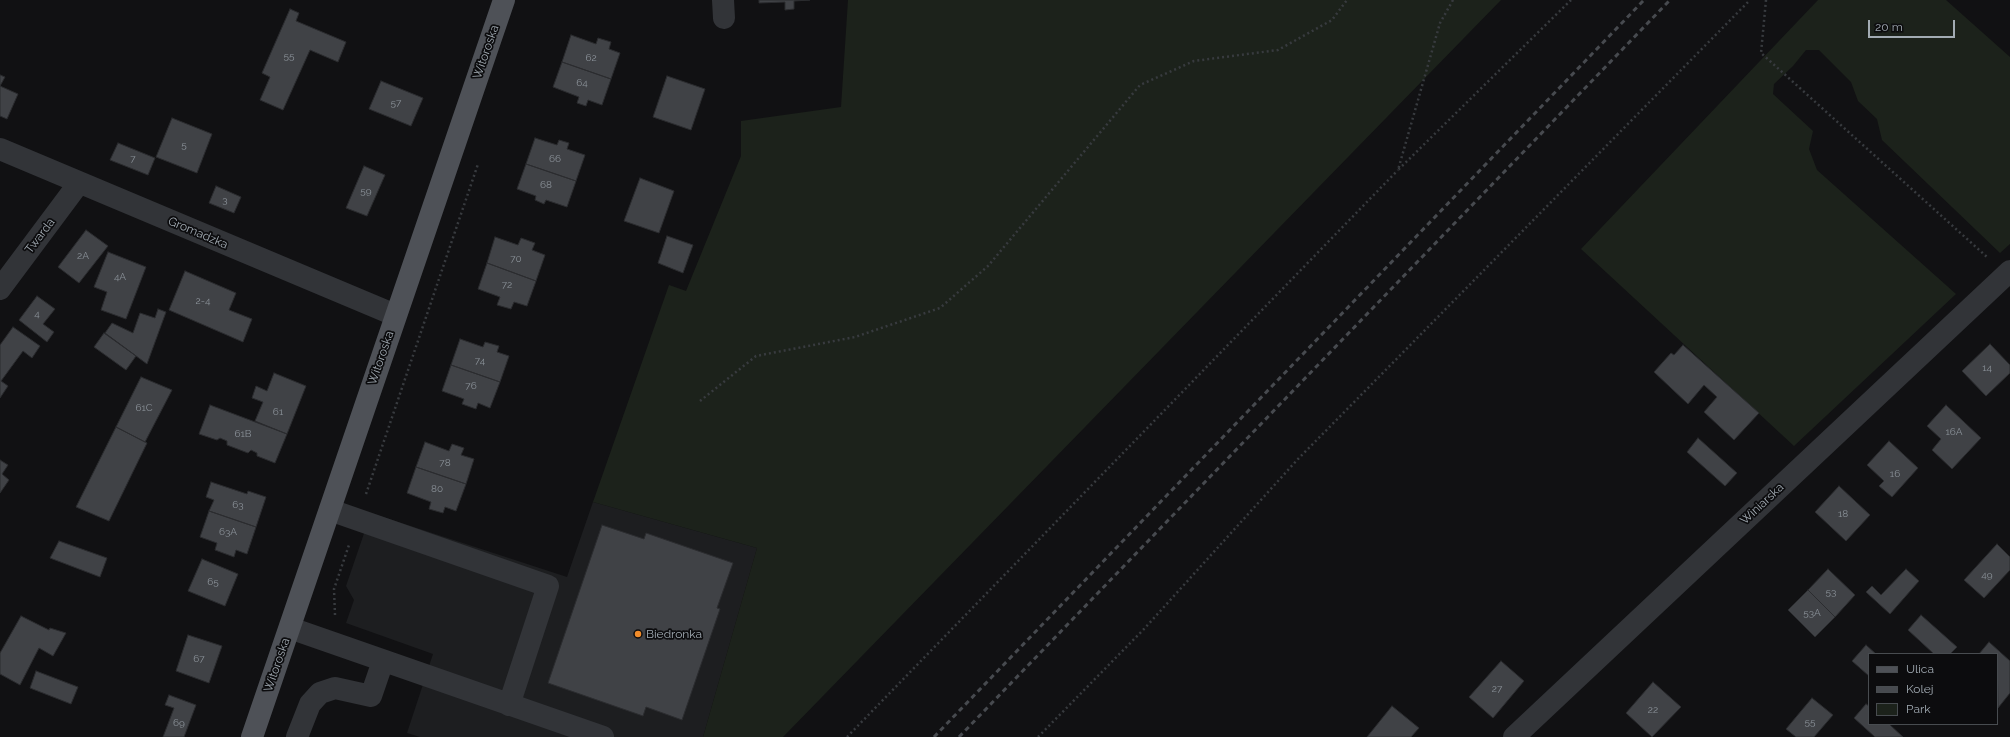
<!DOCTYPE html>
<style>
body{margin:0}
#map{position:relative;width:2010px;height:737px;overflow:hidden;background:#111113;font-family:Raleway,sans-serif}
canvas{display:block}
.legend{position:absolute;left:1868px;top:653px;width:130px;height:72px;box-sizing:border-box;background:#0c0c0e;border:1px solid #484c50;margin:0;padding:5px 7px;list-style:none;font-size:12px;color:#a2abb3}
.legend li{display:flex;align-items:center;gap:8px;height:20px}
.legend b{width:20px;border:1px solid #484c50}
.scale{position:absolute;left:1868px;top:20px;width:87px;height:18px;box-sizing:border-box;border:2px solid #a2abb3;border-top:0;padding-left:5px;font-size:12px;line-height:14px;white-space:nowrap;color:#a2abb3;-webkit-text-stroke:3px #0c0c0e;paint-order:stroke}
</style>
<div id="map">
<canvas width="2010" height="737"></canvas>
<ul class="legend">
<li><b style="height:5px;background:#4e5157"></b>Ulica</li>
<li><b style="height:5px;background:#474a4f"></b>Kolej</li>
<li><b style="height:11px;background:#1c221b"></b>Park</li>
</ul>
<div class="scale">20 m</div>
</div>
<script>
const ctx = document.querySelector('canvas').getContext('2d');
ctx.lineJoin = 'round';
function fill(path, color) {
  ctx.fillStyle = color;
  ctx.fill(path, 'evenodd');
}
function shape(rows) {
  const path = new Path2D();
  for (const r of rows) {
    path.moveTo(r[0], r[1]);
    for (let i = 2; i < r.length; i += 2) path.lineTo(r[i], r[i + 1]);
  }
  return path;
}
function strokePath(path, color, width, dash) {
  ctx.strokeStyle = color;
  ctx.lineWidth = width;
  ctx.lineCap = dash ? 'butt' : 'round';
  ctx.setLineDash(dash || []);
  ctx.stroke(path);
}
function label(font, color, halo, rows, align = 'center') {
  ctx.font = font + ' Raleway,sans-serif';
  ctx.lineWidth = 3.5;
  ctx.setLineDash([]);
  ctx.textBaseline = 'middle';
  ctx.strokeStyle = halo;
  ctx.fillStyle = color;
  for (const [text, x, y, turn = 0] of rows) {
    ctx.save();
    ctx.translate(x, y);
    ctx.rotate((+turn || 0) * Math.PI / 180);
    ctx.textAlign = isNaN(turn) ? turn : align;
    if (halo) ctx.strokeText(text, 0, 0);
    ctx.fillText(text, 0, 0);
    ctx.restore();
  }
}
fill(shape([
 [593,502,757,548,703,737,420,737,407,733,433,654,346,623,354,600,346,586,371,513,567,577]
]), '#1d1e20');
fill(shape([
 [848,0,1501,0,783,737,703,737,757,548,593,502,669,285,686,291,741,156,741,121,841,107],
 [1818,0,1946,0,2010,57,2010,244,2000,253,1882,140,1877,119,1858,101,1851,82,1819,50,1806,50,1793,66,1774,84,1773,94,1813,131,1809,149,1817,170,1956,294,1794,446,1581,249]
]), '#1c221b');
const building = shape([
 [759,0,810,0,794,1,794,9,785,10,785,2,759,3,759,0],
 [290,9,299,13,296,21,346,42,338,62,310,50,283,110,260,100,270,77,262,73,290,9],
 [571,35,596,44,598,38,611,42,609,49,620,53,611,79,562,62,571,35],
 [562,62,611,79,602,105,588,100,586,106,577,103,579,97,553,87,562,62],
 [0,75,5,77,0,86,18,94,7,119,0,116,0,75],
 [667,76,705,89,691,130,653,117,667,76],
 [381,81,423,98,411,126,369,109,381,81],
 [172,118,212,134,197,173,156,157,172,118],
 [535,138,557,145,559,140,569,143,567,149,585,155,576,181,526,164,535,138],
 [118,143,155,158,148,175,110,160,118,143],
 [526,164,576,181,567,207,546,200,544,204,535,200,536,196,517,189,526,164],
 [364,166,385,175,367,216,346,208,364,166],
 [640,178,674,191,659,233,624,221,640,178],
 [216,186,241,197,234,213,209,203,216,186],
 [86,230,108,246,79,283,58,267,86,230],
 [667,236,693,245,683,273,658,263,667,236],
 [495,237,518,245,521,238,535,243,532,250,545,255,536,281,487,263,495,237],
 [108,252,146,267,126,319,101,310,107,292,94,287,108,252],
 [487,263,536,281,527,306,514,302,511,309,497,305,500,297,478,289,487,263],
 [185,271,236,293,229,310,252,319,243,342,169,310,185,271],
 [37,296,55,309,43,324,54,332,47,342,19,320,37,296],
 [158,309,166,312,147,364,105,333,112,323,133,333,140,313,155,318,158,309],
 [13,327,40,346,32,358,23,351,1,381,8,386,0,398,0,345,13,327],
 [104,333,136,356,126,370,94,347,104,333],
 [460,339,483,347,485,342,499,346,497,352,509,356,500,382,451,365,460,339],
 [1990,344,2010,365,2010,373,1986,396,1962,371,1990,344],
 [1683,345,1759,413,1734,440,1704,412,1717,397,1704,385,1688,404,1654,372,1671,353,1674,355,1683,345],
 [451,365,500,382,490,408,478,403,476,409,462,404,464,399,442,391,451,365],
 [274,373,306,386,287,434,255,421,263,402,252,398,256,386,267,391,274,373],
 [141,377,172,390,145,442,116,427,141,377],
 [210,405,287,434,275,463,257,456,257,453,251,450,248,453,227,445,227,441,220,438,217,440,199,434,210,405],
 [1946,405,1981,438,1952,469,1932,450,1941,439,1927,426,1946,405],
 [116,427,147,443,109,521,76,507,116,427],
 [1698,438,1737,473,1725,486,1687,452,1698,438],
 [1889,441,1918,468,1892,497,1879,486,1884,481,1867,465,1889,441],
 [425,442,449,451,452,444,464,448,461,455,474,459,466,484,416,467,425,442],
 [0,460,8,465,2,474,9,480,0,493,0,460],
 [416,467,466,484,456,511,445,507,443,513,429,509,431,502,407,493,416,467],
 [211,482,247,494,248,491,266,497,256,527,209,511,214,500,206,497,211,482],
 [1839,486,1870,515,1846,541,1815,512,1839,486],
 [209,511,256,527,247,554,236,550,234,557,215,550,217,543,200,537,209,511],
 [602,525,644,539,646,533,733,563,717,608,720,609,682,720,646,707,643,716,548,683,602,525],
 [59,541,107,558,100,577,50,558,59,541],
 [1997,544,2010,557,2010,570,1984,598,1964,580,1997,544],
 [202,559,238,574,225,606,188,591,202,559],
 [1828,569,1855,595,1835,617,1808,590,1828,569],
 [1906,569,1919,581,1890,614,1866,592,1872,586,1881,595,1906,569],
 [1808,590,1835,617,1815,637,1788,610,1808,590],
 [1921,615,1957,647,1950,654,1934,654,1908,630,1921,615],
 [21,616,49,630,50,628,66,633,53,656,39,648,20,685,0,674,0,653,21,616],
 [188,635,222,646,209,683,176,671,188,635],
 [1989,642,2010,661,2010,693,1998,708,1997,654,1979,654,1989,642],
 [1866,645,1876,654,1869,654,1869,676,1852,661,1866,645],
 [1501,661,1524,681,1493,718,1469,697,1501,661],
 [36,671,78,687,71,704,30,688,36,671],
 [1653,682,1681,707,1652,737,1626,713,1653,682],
 [169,695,196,705,184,737,163,737,174,708,165,705,169,695],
 [1812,698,1833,715,1814,737,1796,737,1786,729,1812,698],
 [1866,704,1869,706,1869,724,1889,724,1903,737,1875,737,1854,718,1866,704],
 [1392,706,1419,728,1411,737,1367,737,1392,706]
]);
fill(building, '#404246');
strokePath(building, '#2b2c2f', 1);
strokePath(shape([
 [1453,0,1440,23,1398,170,1571,0],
 [1766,0,1761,53,1987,257],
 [700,401,756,356,855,337,940,308,988,266,1140,85,1194,61,1278,50,1332,20,1347,0],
 [366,494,478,164],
 [335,615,334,589,349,545],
 [847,737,1398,170],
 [1038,737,1144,629,1298,459,1750,0]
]), '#383b3f', 2.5, [2, 3]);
strokePath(shape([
 [723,0,724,18],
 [0,149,395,315],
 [0,289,79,183],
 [330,510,548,586,509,705],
 [290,628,603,737],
 [297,737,310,704,320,693,335,688,371,696,383,661],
 [1514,737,2010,271]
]), '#323438', 22);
strokePath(shape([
 [252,737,504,0]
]), '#4e5157', 22);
strokePath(shape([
 [934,737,1644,0],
 [959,737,1670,0]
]), '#474a4f', 3, [5, 4]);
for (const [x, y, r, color] of [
 [638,634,4,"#f28c2a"]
]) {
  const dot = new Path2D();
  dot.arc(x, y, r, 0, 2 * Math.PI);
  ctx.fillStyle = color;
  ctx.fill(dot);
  strokePath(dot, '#0c0c0e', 1.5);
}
label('10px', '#8a9198', null, [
 ["55",289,56],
 ["62",591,58],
 ["64",582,83],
 ["57",396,103],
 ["5",184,145],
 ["7",133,159],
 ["66",555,159],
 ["68",546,185],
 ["59",366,191],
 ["3",225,200],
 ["2A",83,256],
 ["70",516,259],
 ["4A",120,277],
 ["72",507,285],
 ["2-4",203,301],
 ["4",37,314],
 ["74",480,361],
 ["14",1987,368],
 ["76",471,386],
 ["61C",144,408],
 ["61",278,412],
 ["16A",1954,432],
 ["61B",243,434],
 ["78",445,463],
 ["16",1895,474],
 ["80",437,489],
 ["63",238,505],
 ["18",1843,514],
 ["63A",228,532],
 ["49",1987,575],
 ["65",213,582],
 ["53",1831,592],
 ["53A",1812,613],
 ["67",199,659],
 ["27",1497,689],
 ["22",1653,710],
 ["55",1810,722],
 ["69",179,723]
]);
label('12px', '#a2abb3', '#0c0c0e', [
 ["Witoroska",486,52,-71],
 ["Gromadzka",198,233,23],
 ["Twarda",40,236,-53],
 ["Witoroska",381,358,-71],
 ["Winiarska",1762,504,-43],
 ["Witoroska",277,665,-71]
]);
label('12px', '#a2abb3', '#0c0c0e', [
 ["Biedronka",646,634]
], 'left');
</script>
